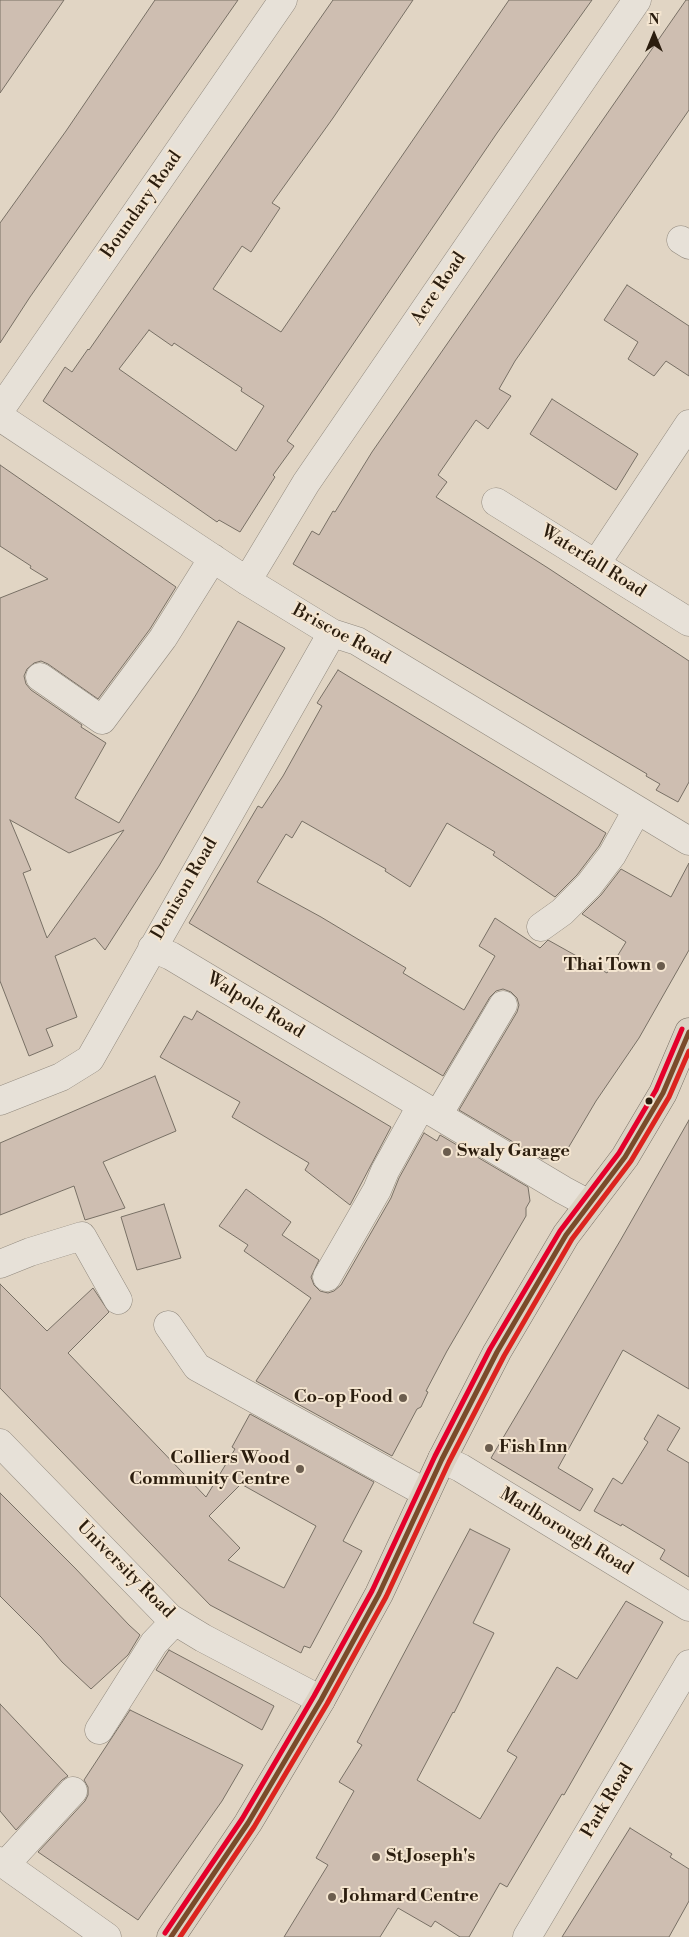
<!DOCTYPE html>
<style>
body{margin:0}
#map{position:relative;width:689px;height:1937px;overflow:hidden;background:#e1d5c4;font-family:"Libre Bodoni",serif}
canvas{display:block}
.north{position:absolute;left:629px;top:10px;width:50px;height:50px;-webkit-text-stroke:4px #f4e5d0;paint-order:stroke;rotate:0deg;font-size:14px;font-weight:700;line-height:20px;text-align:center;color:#2b1d0e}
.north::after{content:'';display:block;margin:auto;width:18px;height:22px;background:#2b1d0e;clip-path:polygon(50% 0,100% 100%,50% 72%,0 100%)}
</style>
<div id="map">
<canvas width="689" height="1937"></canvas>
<div class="north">N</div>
</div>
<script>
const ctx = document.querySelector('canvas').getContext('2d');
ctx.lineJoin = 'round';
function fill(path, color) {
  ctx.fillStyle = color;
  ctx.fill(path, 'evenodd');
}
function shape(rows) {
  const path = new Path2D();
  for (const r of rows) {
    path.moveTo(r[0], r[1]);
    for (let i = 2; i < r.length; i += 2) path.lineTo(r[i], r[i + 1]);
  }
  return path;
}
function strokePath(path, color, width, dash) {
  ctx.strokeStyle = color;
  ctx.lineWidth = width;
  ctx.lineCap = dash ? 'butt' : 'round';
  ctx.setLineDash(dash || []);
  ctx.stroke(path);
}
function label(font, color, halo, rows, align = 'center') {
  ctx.font = font + ' "Libre Bodoni",serif';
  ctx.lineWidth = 4;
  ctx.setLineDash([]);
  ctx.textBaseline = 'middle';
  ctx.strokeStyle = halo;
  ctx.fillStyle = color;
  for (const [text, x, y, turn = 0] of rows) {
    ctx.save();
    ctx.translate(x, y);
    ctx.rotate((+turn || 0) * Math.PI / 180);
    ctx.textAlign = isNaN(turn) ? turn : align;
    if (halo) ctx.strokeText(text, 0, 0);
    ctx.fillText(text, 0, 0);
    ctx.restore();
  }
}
const building = shape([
 [0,0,64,0,0,93,0,0],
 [155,0,238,0,30,297,0,343,0,223,66,131,155,0],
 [333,0,413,0,333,118,272,203,280,208,251,252,242,246,213,289,281,332,509,0,592,0,497,133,287,441,294,446,273,475,275,477,240,532,219,520,217,522,43,401,65,367,72,372,88,349,89,350,333,0],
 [149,330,172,346,174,343,242,388,241,391,264,406,236,451,119,369,149,330],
 [686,0,689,0,689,110,515,361,499,389,511,396,488,429,476,420,438,475,447,482,436,497,548,568,689,661,689,782,678,802,656,790,660,784,646,776,647,774,293,564,312,531,319,535,333,511,335,512,372,452,686,0],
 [627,285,689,326,689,376,666,361,654,376,628,359,638,342,604,320,627,285],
 [552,399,638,454,616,490,530,434,552,399],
 [0,465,176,587,150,629,98,699,48,664,41,661,34,663,27,669,24,676,26,684,31,690,82,725,81,727,106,743,75,798,119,823,197,693,238,621,285,648,159,866,105,950,95,938,55,956,77,1017,46,1029,53,1046,29,1056,0,981,0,598,48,579,30,568,31,566,0,546,0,465],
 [10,820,69,853,124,830,47,938,23,873,31,870,10,820],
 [338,670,606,833,599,846,577,875,555,897,493,855,495,852,447,823,410,887,385,871,386,869,302,821,292,838,286,834,257,882,321,917,406,968,403,973,464,1010,495,956,479,946,495,918,540,948,548,940,607,973,626,942,582,914,601,895,621,869,671,897,689,863,689,950,639,1038,596,1101,564,1155,542,1159,459,1110,517,1012,519,1005,517,998,511,992,503,989,496,991,490,997,443,1076,189,923,258,806,262,808,283,776,322,706,317,703,338,670],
 [197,1011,391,1127,350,1205,305,1170,309,1163,232,1117,240,1102,160,1057,184,1016,192,1020,197,1011],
 [155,1076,176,1131,103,1162,125,1208,85,1220,74,1186,0,1215,0,1143,155,1076],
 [689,1120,689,1389,623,1350,558,1468,593,1489,580,1511,491,1458,620,1241,689,1120],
 [424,1133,437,1141,440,1135,528,1187,530,1201,526,1208,526,1216,447,1351,426,1391,428,1392,421,1407,417,1409,392,1456,256,1381,311,1298,244,1251,248,1245,219,1226,246,1189,291,1222,282,1235,319,1260,311,1277,314,1285,320,1291,328,1293,334,1291,341,1285,391,1198,399,1178,424,1133],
 [164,1204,181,1258,137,1270,121,1217,164,1204],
 [0,1284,47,1331,93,1288,109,1312,68,1353,206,1497,235,1449,232,1447,250,1414,374,1482,343,1541,362,1551,310,1648,304,1646,301,1653,210,1605,0,1388,0,1284],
 [241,1484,316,1526,284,1588,228,1560,240,1548,209,1516,241,1484],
 [658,1415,680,1428,667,1450,689,1463,689,1577,660,1559,665,1550,622,1524,621,1526,594,1511,613,1478,622,1484,648,1442,644,1439,658,1415],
 [0,1493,75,1568,129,1625,140,1635,128,1655,91,1689,62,1662,41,1637,0,1596,0,1493],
 [470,1529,510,1549,473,1623,494,1633,454,1713,453,1712,417,1780,480,1819,517,1757,507,1751,557,1667,577,1679,626,1601,663,1622,564,1795,562,1794,507,1887,500,1883,469,1937,460,1937,435,1921,431,1927,398,1908,380,1937,284,1937,328,1865,316,1858,354,1791,339,1782,362,1745,357,1742,470,1529],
 [169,1650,274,1706,262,1730,156,1670,169,1650],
 [0,1704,68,1776,62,1780,16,1830,0,1811,0,1704],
 [130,1710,243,1765,222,1801,138,1920,38,1852,85,1801,88,1795,88,1787,84,1780,130,1710],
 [630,1828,672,1854,670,1857,689,1869,689,1901,669,1937,562,1937,630,1828]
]);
fill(building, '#cebeb1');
strokePath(building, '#787065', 1);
const minor = shape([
 [681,240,689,245],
 [0,410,283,0],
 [0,417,247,581,332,633,357,641,689,841],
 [496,502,689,622],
 [596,564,689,424],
 [247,581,306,483,637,0],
 [40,677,102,720,163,638,213,558],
 [541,927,562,912,589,885,612,855,637,810],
 [152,948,171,956,563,1190,589,1204],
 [0,1101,61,1077,90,1059,332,633],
 [438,1115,503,1005],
 [0,1264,30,1252,82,1236,118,1300],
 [327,1277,377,1190,385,1171,421,1106],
 [168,1325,197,1367,426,1493],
 [0,1443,170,1618,203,1638,321,1700],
 [442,1459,461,1468,689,1607],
 [99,1730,154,1643,175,1621],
 [0,1861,107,1937],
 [5,1865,73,1791],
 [527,1937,689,1664]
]);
const highway = shape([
 [171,1937,248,1823,321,1700,379,1594,442,1459,497,1352,566,1235,625,1157,663,1093,689,1032]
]);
strokePath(minor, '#91897e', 29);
strokePath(highway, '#787065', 29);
strokePath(minor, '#e7e1d8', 28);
strokePath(highway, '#dbd2c3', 28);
strokePath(shape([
 [171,1937,248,1823,321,1700,379,1594,442,1459,497,1352,566,1235,625,1157,663,1093,689,1032]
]), '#7a4b2a', 5);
strokePath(shape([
 [180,1937,254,1827,327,1704,386,1597,449,1462,504,1356,572,1239,631,1161,669,1097,689,1051]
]), '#dc241f', 5);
strokePath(shape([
 [165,1933,242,1819,314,1696,372,1591,435,1456,490,1349,560,1231,619,1153,656,1090,682,1029]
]), '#e4002b', 5);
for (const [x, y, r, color] of [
 [661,966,5,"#6b5d4e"],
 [649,1101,4.5,"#2b1d0e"],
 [447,1152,5,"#6b5d4e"],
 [403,1398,5,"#6b5d4e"],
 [489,1448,5,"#6b5d4e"],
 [300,1469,5,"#6b5d4e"],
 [376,1857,5,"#6b5d4e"],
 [332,1897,5,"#6b5d4e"]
]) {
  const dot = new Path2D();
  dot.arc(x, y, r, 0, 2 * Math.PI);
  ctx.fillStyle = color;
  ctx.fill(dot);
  strokePath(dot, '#f4e5d0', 2);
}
label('18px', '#2b1d0e', '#f4e5d0', [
 ["Boundary Road",142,205,-55],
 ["Acre Road",439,289,-56],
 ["Waterfall Road",593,562,32],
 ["Briscoe Road",341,635,28],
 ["Denison Road",185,889,-60],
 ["Walpole Road",255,1006,31],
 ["Marlborough Road",566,1532,31],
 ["University Road",125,1570,45],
 ["Park Road",608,1801,-59]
]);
label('bold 18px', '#2b1d0e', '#f4e5d0', [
 ["Thai Town",651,966,"right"],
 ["Swaly Garage",457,1152],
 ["Co-op Food",393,1398,"right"],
 ["Fish Inn",499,1448],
 ["Colliers Wood",290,1459,"right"],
 ["Community Centre",290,1480,"right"],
 ["St Joseph's",386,1857],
 ["Johmard Centre",342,1897]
], 'left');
</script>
